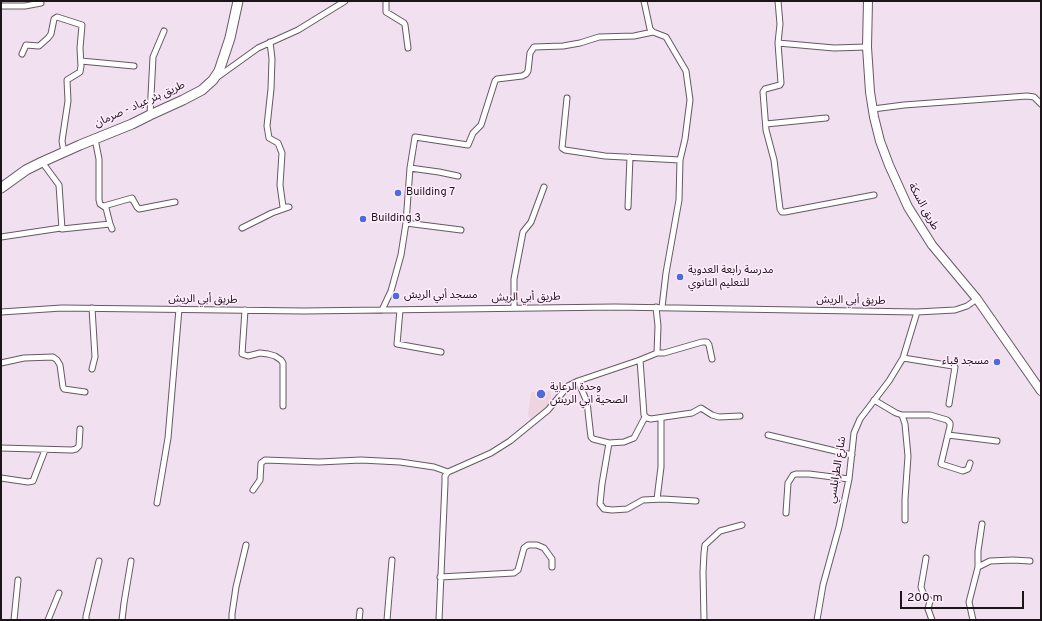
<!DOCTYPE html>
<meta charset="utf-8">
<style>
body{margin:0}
#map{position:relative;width:1042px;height:621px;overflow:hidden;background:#f1e0ef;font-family:Overpass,sans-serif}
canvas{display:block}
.frame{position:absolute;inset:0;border:2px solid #1b151a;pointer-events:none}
.scale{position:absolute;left:900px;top:591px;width:124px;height:18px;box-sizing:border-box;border:2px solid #1b151a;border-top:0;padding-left:5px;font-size:12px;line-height:14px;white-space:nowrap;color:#1b151a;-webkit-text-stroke:3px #ffedfd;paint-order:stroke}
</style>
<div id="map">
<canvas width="1042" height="621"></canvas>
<div class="frame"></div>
<div class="scale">200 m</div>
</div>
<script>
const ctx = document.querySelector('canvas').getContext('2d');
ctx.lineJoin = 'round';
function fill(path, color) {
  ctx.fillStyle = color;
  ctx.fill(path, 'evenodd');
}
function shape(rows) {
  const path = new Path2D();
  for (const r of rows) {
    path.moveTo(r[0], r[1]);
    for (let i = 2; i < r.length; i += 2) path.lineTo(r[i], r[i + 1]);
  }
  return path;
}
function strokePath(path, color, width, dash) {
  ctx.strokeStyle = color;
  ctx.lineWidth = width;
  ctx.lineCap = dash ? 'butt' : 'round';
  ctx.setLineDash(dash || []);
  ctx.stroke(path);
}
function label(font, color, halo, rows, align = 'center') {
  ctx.font = font + ' Overpass,"Noto Sans Arabic",sans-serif';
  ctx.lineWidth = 3;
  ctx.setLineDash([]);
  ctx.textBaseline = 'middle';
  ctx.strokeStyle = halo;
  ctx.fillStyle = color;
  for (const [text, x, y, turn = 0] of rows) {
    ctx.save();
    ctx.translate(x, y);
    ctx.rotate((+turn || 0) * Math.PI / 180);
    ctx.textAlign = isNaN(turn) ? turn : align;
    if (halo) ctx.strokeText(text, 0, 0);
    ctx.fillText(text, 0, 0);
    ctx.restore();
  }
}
fill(shape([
 [550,391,552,401,531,422,528,415,531,392]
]), '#edd4de');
const street = shape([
 [386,1,386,12,404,23,405,25,408,48],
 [644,1,650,29,653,32],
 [778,1,780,24,778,43,834,48,867,47],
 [1,6,25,6,41,3],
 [778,43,781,83,780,85,765,89,763,92,766,130,774,160,780,209,782,212,785,212,874,195],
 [22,54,26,45,39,46,48,38,51,34,54,19,57,17,82,25,80,48,81,66,80,72,67,80,68,101,62,141,64,152],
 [81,61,134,66],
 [219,76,258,48,298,30,345,1],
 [567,98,562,148,565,150,605,156,680,160],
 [873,109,904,105,1027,96,1034,97,1041,104],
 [150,115,153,57,164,31],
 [766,124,826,118],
 [95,139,99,159,99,200,100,204,106,208,110,224],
 [42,162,59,185,62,229,110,224,112,229],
 [410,168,439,172,458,176],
 [104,206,132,198,137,207,139,209,175,202],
 [628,207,630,157],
 [406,223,461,230],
 [242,228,272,213,289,207,283,207,280,185,282,153,278,143,269,138,267,126,271,89,272,59,270,42],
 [1,237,61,228],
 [656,307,658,326,657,353],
 [514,308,514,279,523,232,531,222,544,187],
 [245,310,242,354,248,356,260,353,268,354,275,356,281,360,283,363,283,406],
 [382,310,391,291,401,255,406,223,410,168,415,137,468,145,473,133,481,125,495,81,497,79,522,76,526,74,528,71,530,53,534,47,563,46,580,43,599,37,634,36,653,32,666,37,686,71,690,100,685,139,680,160,679,200,666,273,662,307],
 [400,310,397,344,441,352],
 [1,312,62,308,304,311,615,307,917,312,955,310,967,306,977,299],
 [903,358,953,366,955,367,949,404],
 [640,360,644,415,647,418,651,419,692,413,701,408,712,415,719,417,740,416],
 [1,363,24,358,53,357,57,360,60,365,63,387,64,389,85,392],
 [92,369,95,357,92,308],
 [578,381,587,402,590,429,591,437,593,439,609,443,624,442,634,438,645,417],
 [874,400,896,413,902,415,930,415,947,420,950,423,950,426,941,464,963,471,968,469,970,463],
 [902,415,905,424,908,456,905,499,905,520],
 [768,435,852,455],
 [948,435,997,441],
 [609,443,602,484,600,504,604,509,612,510,627,509,643,500,663,499,696,501],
 [1,448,72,450,76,449,79,446,80,429],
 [1,478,28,482,33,481,45,450],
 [253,490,260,480,261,463,265,460,319,462,361,460,400,462,434,467,448,472],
 [657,499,661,467,661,418],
 [157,503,168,438,179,309],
 [786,513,788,483,793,475,796,474,809,474,849,479],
 [926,558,921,587,923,593,930,601,928,609,932,620],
 [978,567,978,551,982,524],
 [440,577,514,573,518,570,524,548,528,545,537,545,544,548,552,559,552,567],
 [14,620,18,580],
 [48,620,59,593],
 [86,620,86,616,99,561],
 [122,620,124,603,131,561],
 [232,620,232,614,236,587,246,545],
 [359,620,360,611],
 [387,620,392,560],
 [439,620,445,483,445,476,448,472,491,453,510,441,548,410,568,386,578,381,640,360,657,353,664,353,702,342,707,342,709,345,712,359],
 [704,620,703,572,704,553,705,545,720,531,742,525],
 [817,620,823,585,839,527,849,479,854,433,860,419,889,381,903,358,917,312],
 [973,620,969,602,978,567,990,561,1013,560,1030,561]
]);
const primary = shape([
 [868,1,867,47,870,92,874,117,880,141,889,165,908,207,932,245,977,299,1041,391]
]);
const highway = shape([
 [1,188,26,170,42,162,80,145,132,124,150,115,183,100,202,90,213,80,219,71,230,38,238,1]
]);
strokePath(street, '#675865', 7);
strokePath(primary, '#675865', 10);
strokePath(highway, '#675865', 11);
strokePath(street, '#fff', 5);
strokePath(primary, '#fff', 8);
strokePath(highway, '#fff', 9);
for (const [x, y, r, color] of [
 [398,193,4,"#5069de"],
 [363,219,4,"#5069de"],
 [680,277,4,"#5069de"],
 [396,296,4,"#5069de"],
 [997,362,4,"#5069de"],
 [541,394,5,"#5069de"]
]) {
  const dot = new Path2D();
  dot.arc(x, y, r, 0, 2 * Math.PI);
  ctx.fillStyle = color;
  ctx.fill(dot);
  strokePath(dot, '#ffedfd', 1.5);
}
label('11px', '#1b151a', '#ffedfd', [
 ["طريق بئر عياد - صرمان",140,105,-24],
 ["طريق السكة",923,207,61],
 ["طريق أبي الريش",526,298,-1],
 ["طريق أبي الريش",203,300,1],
 ["طريق أبي الريش",851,301,1],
 ["شارع الطرابلسي",838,470,-81]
]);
label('11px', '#1b151a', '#ffedfd', [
 ["Building 7",406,193],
 ["Building 3",371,219],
 ["مدرسة رابعة العدوية",688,271],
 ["للتعليم الثانوي",688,284],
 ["مسجد أبي الريش",404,296],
 ["مسجد قباء",989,362,"right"],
 ["وحدة الرعاية",550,388],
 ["الصحية ابي الريش",550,401]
], 'left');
</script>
